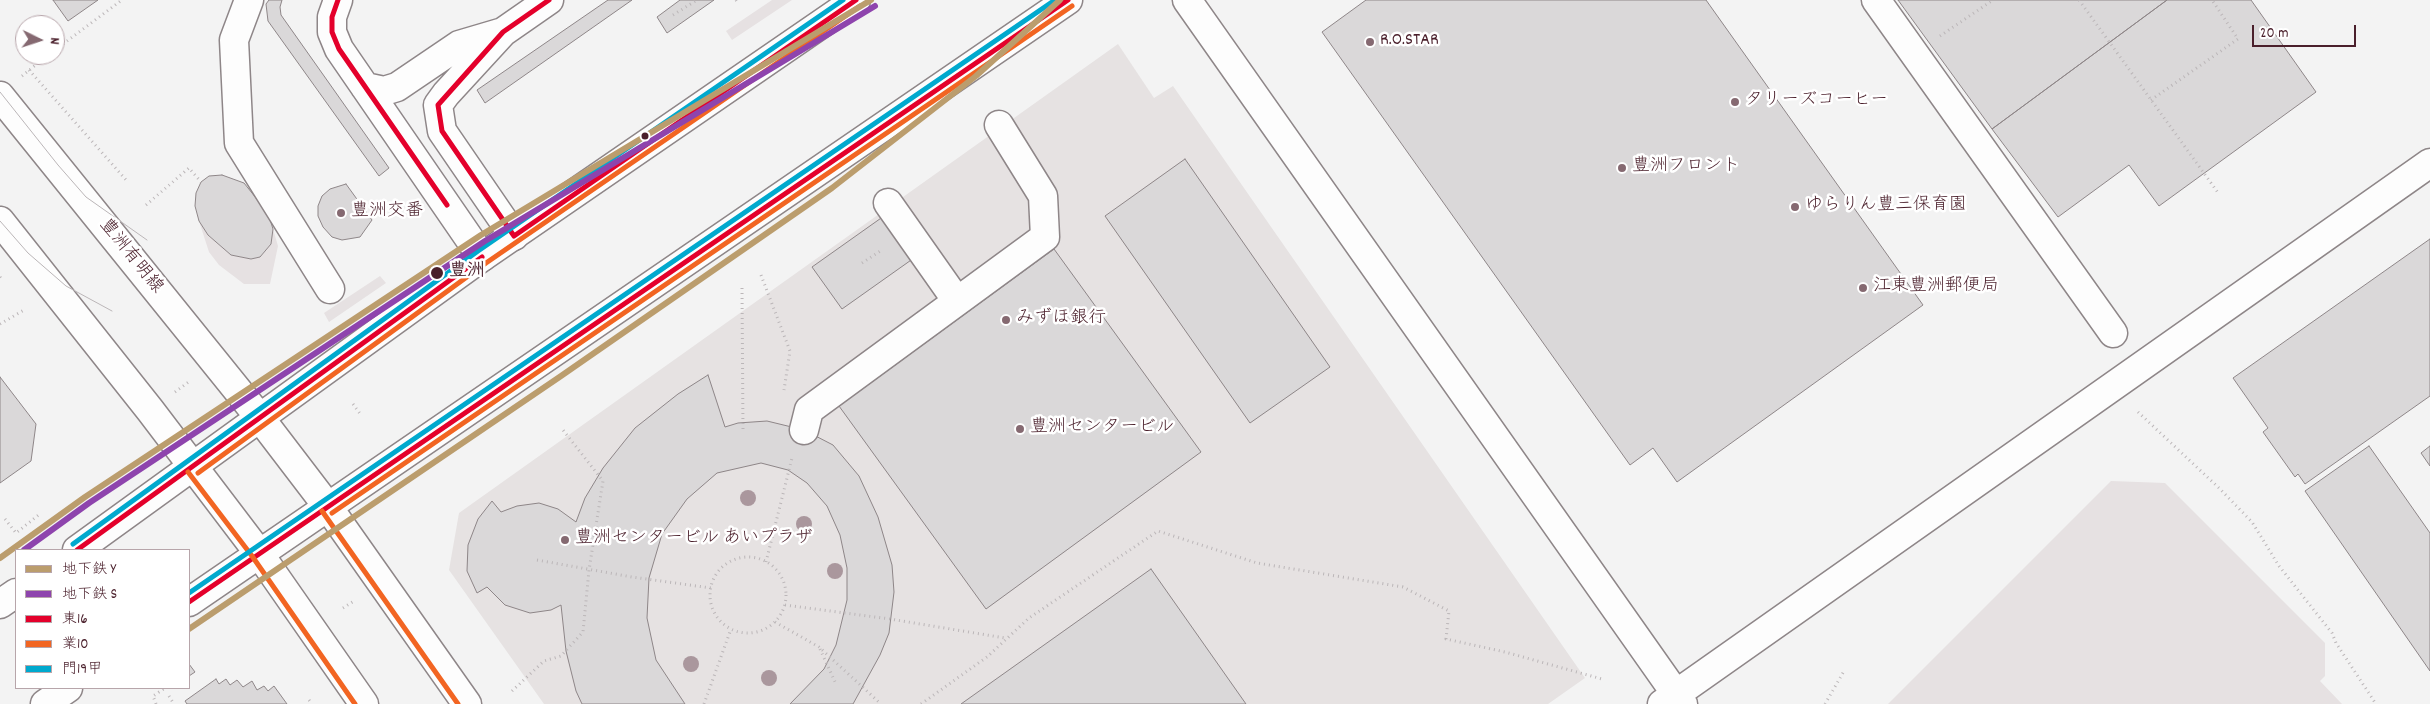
<!DOCTYPE html>
<meta charset="utf-8">
<style>
body{margin:0}
#map{position:relative;width:2430px;height:704px;overflow:hidden;background:#f3f3f3;font-family:Dekko,"Klee One",sans-serif}
canvas{display:block}
.legend{position:absolute;left:15px;top:549px;width:175px;height:140px;box-sizing:border-box;background:#fff;border:1px solid #b7a5aa;margin:0;padding:6px 9px;list-style:none;font-size:15px;color:#4a1f2b}
.legend li{display:flex;align-items:center;gap:10px;height:25px}
.legend b{width:25px;border:1px solid #b7a5aa}
.north{position:absolute;left:15px;top:15px;width:50px;height:50px;box-sizing:border-box;background:#fff;border:1px solid #b7a5aa;border-radius:50%;rotate:94deg;font-size:14px;font-weight:700;line-height:20px;text-align:center;color:#4a1f2b}
.north::after{content:'';display:block;margin:auto;width:18px;height:22px;background:#856971;clip-path:polygon(50% 0,100% 100%,50% 72%,0 100%)}
.scale{position:absolute;left:2252px;top:25px;width:104px;height:22px;box-sizing:border-box;border:2px solid #4a1f2b;border-top:0;padding-left:6px;font-size:15px;line-height:18px;white-space:nowrap;color:#4a1f2b;-webkit-text-stroke:4px #fff;paint-order:stroke}
</style>
<div id="map">
<canvas width="2430" height="704"></canvas>
<ul class="legend">
<li><b style="height:6px;background:#bb9d6d"></b>地下鉄 Y</li>
<li><b style="height:6px;background:#8e44ad"></b>地下鉄 S</li>
<li><b style="height:6px;background:#e4002b"></b>東16</li>
<li><b style="height:6px;background:#f26522"></b>業10</li>
<li><b style="height:6px;background:#00a9ce"></b>門19甲</li>
</ul>
<div class="north">N</div>
<div class="scale">20 m</div>
</div>
<script>
const ctx = document.querySelector('canvas').getContext('2d');
ctx.lineJoin = 'round';
function fill(path, color) {
  ctx.fillStyle = color;
  ctx.fill(path, 'evenodd');
}
function shape(rows) {
  const path = new Path2D();
  for (const r of rows) {
    if (r.length === 3) {
      path.moveTo(r[0] + r[2], r[1]);
      path.arc(r[0], r[1], r[2], 0, 2 * Math.PI);
      continue;
    }
    path.moveTo(r[0], r[1]);
    for (let i = 2; i < r.length; i += 2) path.lineTo(r[i], r[i + 1]);
  }
  return path;
}
function strokePath(path, color, width, dash) {
  ctx.strokeStyle = color;
  ctx.lineWidth = width;
  ctx.lineCap = dash ? 'butt' : 'round';
  ctx.setLineDash(dash || []);
  ctx.stroke(path);
}
function label(font, color, halo, rows, align = 'center') {
  ctx.font = font + ' Dekko,"Klee One",sans-serif';
  ctx.lineWidth = 5;
  ctx.setLineDash([]);
  ctx.textBaseline = 'middle';
  ctx.strokeStyle = halo;
  ctx.fillStyle = color;
  for (const [text, x, y, turn = 0] of rows) {
    ctx.save();
    ctx.translate(x, y);
    ctx.rotate((+turn || 0) * Math.PI / 180);
    ctx.textAlign = isNaN(turn) ? turn : align;
    if (halo) ctx.strokeText(text, 0, 0);
    ctx.fillText(text, 0, 0);
    ctx.restore();
  }
}
fill(shape([
 [1118,44,1154,98,1173,86,1585,678,1548,704,544,704,449,570,459,513]
]), '#e6e2e2');
fill(shape([
 [772,0,792,0,732,40,726,31],
 [199,221,208,235,231,255,251,259,260,257,271,244,273,229,278,246,270,284,244,284,219,265,209,252],
 [380,276,386,283,329,322,324,313],
 [2111,481,2165,483,2325,643,2325,676,2320,681,2342,704,1888,704]
]), '#e6e1e2');
const building = shape([
 [53,0,98,0,68,21,53,0],
 [269,0,282,0,280,7,281,15,389,168,379,176,268,21,266,4,269,0],
 [608,0,632,0,485,103,477,90,608,0],
 [680,0,714,0,667,33,657,17,680,0],
 [1366,0,1706,0,1923,305,1677,482,1653,448,1630,465,1322,32,1366,0],
 [1898,0,2167,0,1992,129,1898,0],
 [2167,0,2251,0,2316,92,2159,206,2129,165,2058,217,1992,129,2167,0],
 [1185,159,1330,367,1250,423,1105,216,1185,159],
 [222,175,244,183,268,213,273,229,271,244,260,257,251,259,231,255,208,235,199,221,195,206,196,193,201,182,209,176,222,175],
 [346,184,372,220,360,237,342,240,332,237,323,227,318,216,318,206,322,196,330,189,346,184],
 [884,216,914,258,842,309,812,267,884,216],
 [2430,239,2430,396,2305,484,2298,474,2295,477,2263,432,2268,428,2233,378,2430,239],
 [1054,249,1201,452,986,609,839,406,1054,249],
 [708,375,725,427,738,423,767,421,804,430,833,445,859,476,878,517,892,565,894,592,889,633,880,655,853,704,790,704,824,669,836,645,847,600,847,568,840,535,827,506,807,483,788,470,761,463,717,473,687,499,662,534,649,578,647,618,656,660,685,704,582,704,576,691,566,651,561,605,551,610,530,613,505,605,487,587,477,593,467,571,468,545,478,519,492,501,501,512,517,506,539,503,558,509,576,522,585,498,603,468,635,428,678,394,708,375],
 [0,377,36,424,31,461,0,483,0,377],
 [2369,446,2430,533,2430,671,2305,491,2369,446],
 [2430,446,2430,466,2421,453,2430,446],
 [1151,569,1246,704,961,704,1151,569],
 [189,664,195,672,189,676,189,664],
 [216,679,219,684,226,679,230,685,237,680,243,687,252,681,257,690,264,686,268,691,274,686,287,704,187,704,185,701,216,679]
]);
fill(building, '#dad8d9');
strokePath(building, '#8e8688', 1);
const minor = shape([
 [249,0,234,40,239,143,330,289],
 [338,0,332,17,332,32,339,49,482,257],
 [1187,0,1683,704],
 [1876,0,2113,333],
 [365,87,384,91,397,87,459,45,503,32],
 [888,203,957,301],
 [514,236,442,131,438,105,446,94,503,32,549,0],
 [804,430,809,410,1045,237,1043,196,999,125],
 [1662,704,2430,163]
]);
const major = shape([
 [0,96,260,418,328,507,467,704],
 [0,221,150,410,258,552,364,704],
 [77,550,482,257,856,0],
 [189,602,1068,0],
 [0,604,16,593],
 [45,704,68,688]
]);
strokePath(minor, '#8e8688', 31);
strokePath(major, '#8e8688', 31);
strokePath(shape([
 [736,0,738,3],
 [2079,0,2219,194],
 [673,15,697,0],
 [1940,36,1993,0],
 [55,50,122,0],
 [29,70,128,182],
 [22,76,48,55],
 [2151,100,2238,39,2212,0],
 [146,205,189,168,201,182],
 [862,263,882,250],
 [761,275,790,351,784,390],
 [0,277,3,281],
 [742,288,743,431],
 [0,324,24,310],
 [175,392,190,381],
 [353,404,361,415],
 [2138,412,2219,488,2252,522,2279,566,2332,633,2336,643,2376,704],
 [5,519,16,533,41,513],
 [748,595,38],
 [537,560,632,577,711,588],
 [766,562,792,458],
 [785,605,890,619,1005,638],
 [343,608,354,601],
 [775,622,819,647,881,704],
 [820,649,836,684],
 [512,691,544,661,561,656,583,632,589,570,603,481,563,430],
 [169,696,174,704],
 [309,700,312,704],
 [156,704,153,696,165,688],
 [704,704,731,629],
 [921,704,987,657,1029,618,1158,531,1257,563,1403,587,1449,611,1446,639,1505,652,1602,679],
 [1825,704,1844,671]
]), '#bbb6b8', 3, [1, 4]);
strokePath(minor, '#fdfdfd', 28);
strokePath(major, '#fdfdfd', 28);
strokePath(shape([
 [0,92,58,165,86,197,147,240],
 [0,221,28,253,66,286,112,311]
]), '#bbb6b8', 1);
strokePath(shape([
 [338,0,332,17,332,32,339,49,447,205],
 [514,236,856,0],
 [514,236,442,131,438,105,503,32,549,0],
 [77,550,482,257],
 [189,602,1068,0]
]), '#e4002b', 5);
strokePath(shape([
 [188,472,252,556,355,704],
 [198,473,486,263,860,6],
 [322,511,458,704],
 [332,513,1072,6]
]), '#f26522', 5);
strokePath(shape([
 [73,544,478,251,843,0],
 [189,593,1055,0]
]), '#00a9ce', 5);
strokePath(shape([
 [0,558,85,497,481,235,871,0],
 [189,629,561,376,832,188,976,76,1060,0]
]), '#bb9d6d', 6);
strokePath(shape([
 [24,550,89,503,485,241,875,6]
]), '#8e44ad', 6);
ctx.fillStyle = '#aa979d';
for (const [x, y] of [
 [748,498],
 [804,524],
 [835,571],
 [691,664],
 [769,678]
]) {
  ctx.beginPath();
  ctx.arc(x, y, 8, 0, 2 * Math.PI);
  ctx.fill();
}
for (const [x, y, r, color] of [
 [1370,42,5,"#856971"],
 [1735,102,5,"#856971"],
 [645,136,4.5,"#4a1f2b"],
 [1622,168,5,"#856971"],
 [1795,207,5,"#856971"],
 [341,213,5,"#856971"],
 [437,273,7,"#4a1f2b"],
 [1863,288,5,"#856971"],
 [1006,320,5,"#856971"],
 [1020,429,5,"#856971"],
 [565,540,5,"#856971"]
]) {
  const dot = new Path2D();
  dot.arc(x, y, r, 0, 2 * Math.PI);
  ctx.fillStyle = color;
  ctx.fill(dot);
  strokePath(dot, '#fff', 2);
}
label('18px', '#4a1f2b', '#fff', [
 ["R.O.STAR",1380,42],
 ["タリーズコーヒー",1745,102],
 ["豊洲フロント",1632,168],
 ["ゆらりん豊三保育園",1805,207],
 ["豊洲交番",351,213],
 ["江東豊洲郵便局",1873,288],
 ["みずほ銀行",1016,320],
 ["豊洲センタービル",1030,429],
 ["豊洲センタービル あいプラザ",575,540]
], 'left');
label('18px', '#4a1f2b', '#fff', [
 ["豊洲有明線",130,257,51]
]);
label('bold 18px', '#4a1f2b', '#fff', [
 ["豊洲",449,273]
], 'left');
</script>
